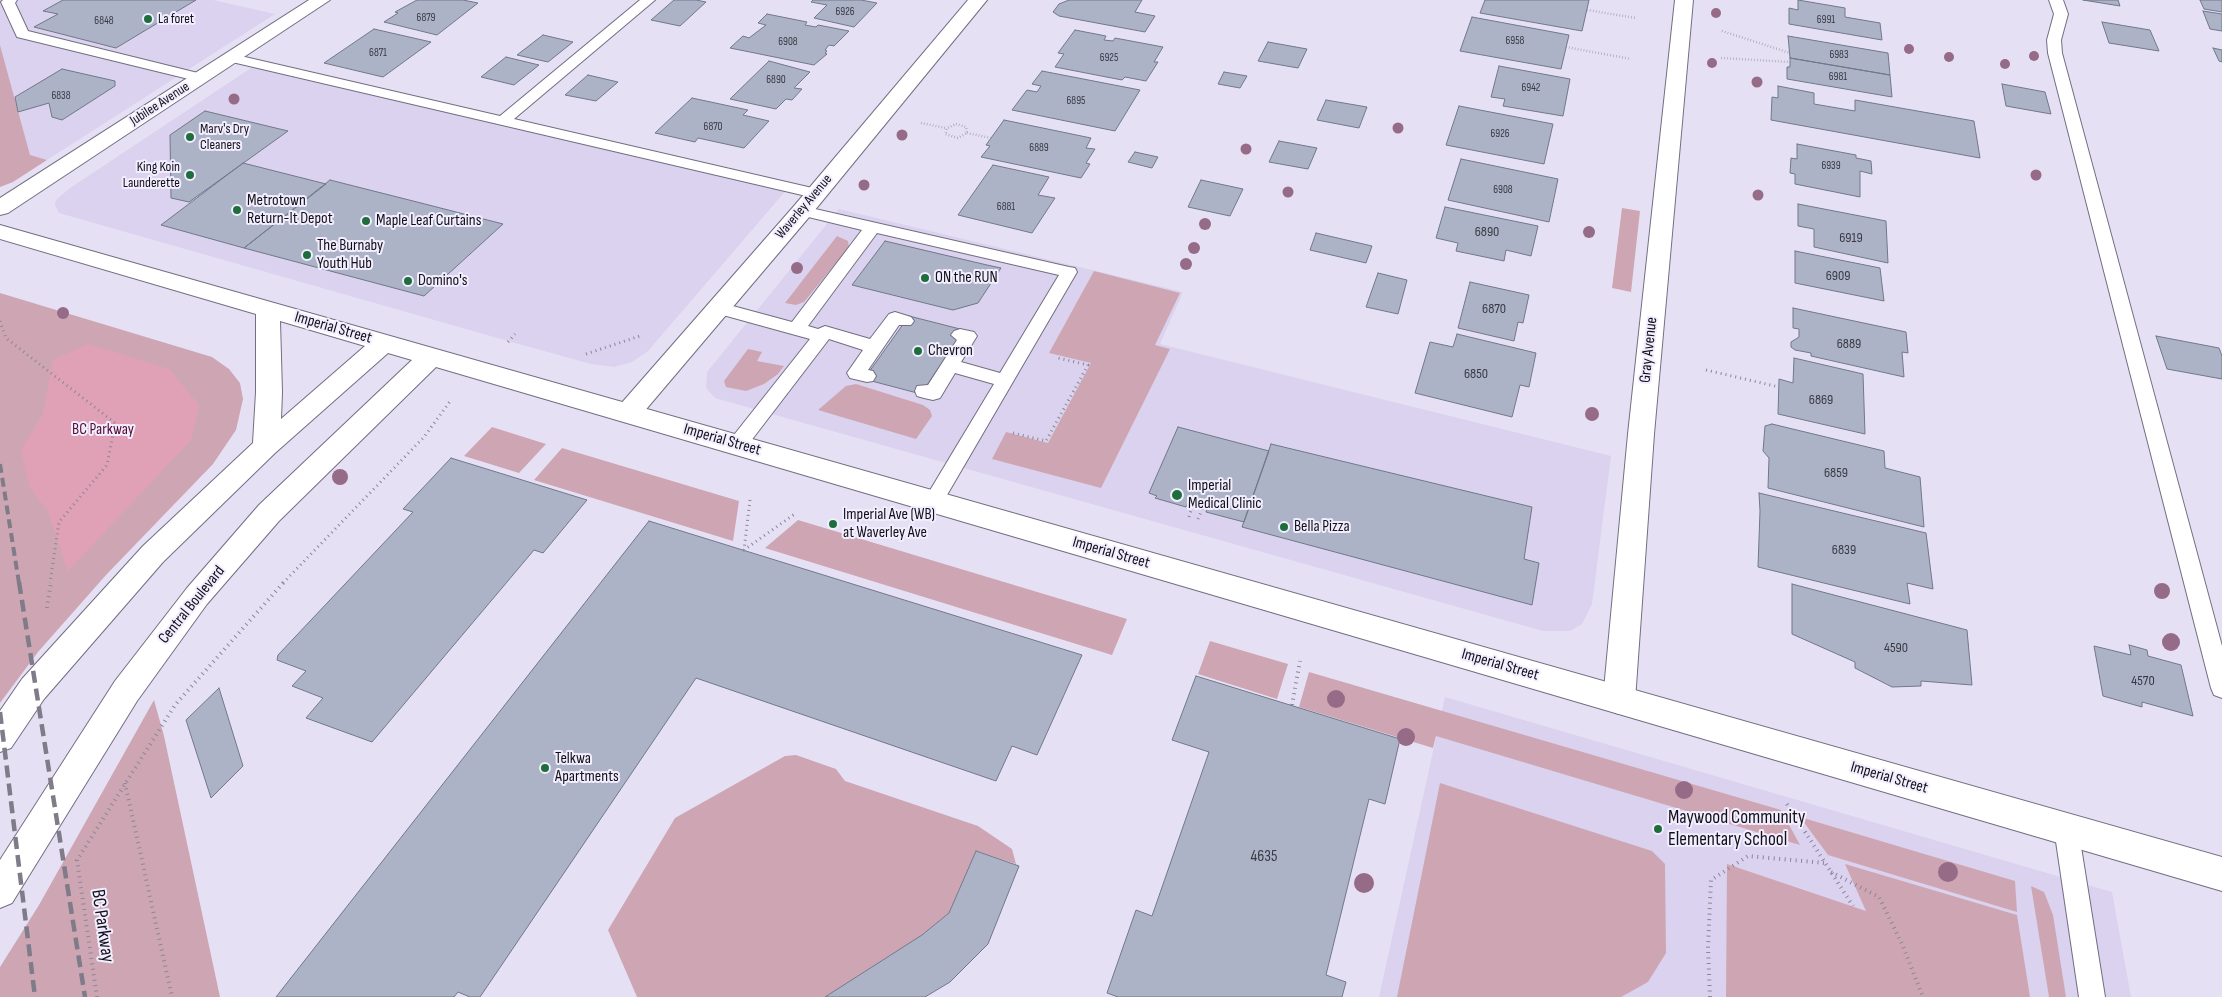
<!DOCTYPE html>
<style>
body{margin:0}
canvas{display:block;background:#e6e0f5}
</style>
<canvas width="2222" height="997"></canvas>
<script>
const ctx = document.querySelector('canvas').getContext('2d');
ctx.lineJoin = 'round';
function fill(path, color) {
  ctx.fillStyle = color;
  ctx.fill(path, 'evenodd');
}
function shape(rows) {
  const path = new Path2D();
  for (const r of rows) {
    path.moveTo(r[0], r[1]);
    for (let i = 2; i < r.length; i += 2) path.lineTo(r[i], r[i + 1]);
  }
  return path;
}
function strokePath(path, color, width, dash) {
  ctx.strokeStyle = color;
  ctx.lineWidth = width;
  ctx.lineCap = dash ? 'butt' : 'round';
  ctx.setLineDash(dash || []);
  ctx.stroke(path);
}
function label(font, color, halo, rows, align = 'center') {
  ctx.font = font + ' "Sofia Sans Condensed",sans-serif';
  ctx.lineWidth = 4;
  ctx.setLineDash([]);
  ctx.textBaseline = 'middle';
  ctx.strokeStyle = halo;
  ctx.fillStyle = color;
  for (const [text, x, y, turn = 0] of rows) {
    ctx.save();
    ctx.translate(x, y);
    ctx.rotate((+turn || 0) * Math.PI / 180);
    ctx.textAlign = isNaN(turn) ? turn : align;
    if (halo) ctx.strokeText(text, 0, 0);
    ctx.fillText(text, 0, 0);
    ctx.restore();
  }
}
fill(shape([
 [0,0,213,0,275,14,47,160,30,156,0,45],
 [257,64,789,187,648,351,632,362,614,367,591,364,508,341,59,213,55,205,56,200,70,188],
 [839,209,1183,292,1160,344,1611,456,1592,604,1582,624,1570,631,1543,631,715,398,706,388,707,372],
 [1445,697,2112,892,2131,997,1379,997]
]), '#dad2ee');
fill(shape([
 [0,45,30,155,47,160,13,182,0,187],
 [1622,208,1640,211,1631,292,1612,288],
 [837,236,848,241,849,247,804,302,796,305,785,303],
 [1094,271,1180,293,1155,345,1170,349,1101,488,992,459,1006,432,1048,443,1091,363,1049,353],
 [0,293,212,357,229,369,240,383,243,399,236,430,213,464,106,575,38,652,0,703],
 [748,349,762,352,757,361,784,366,778,374,764,384,746,391,726,387,724,381],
 [856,384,923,405,930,410,932,416,916,439,818,410,846,386],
 [492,427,546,444,519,473,464,456],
 [562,448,739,501,733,541,534,480],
 [798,520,1127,619,1112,655,765,548],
 [1210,641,1288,664,1277,699,1198,674],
 [1309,672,1781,810,1800,845,1436,736,1433,748,1299,707],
 [154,700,164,736,220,997,0,997,0,967,39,905],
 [796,755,836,769,845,781,978,826,1012,849,1016,864,976,851,949,913,922,935,825,997,637,997,608,930,675,818,785,756],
 [1440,783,1652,851,1665,864,1666,953,1648,982,1621,997,1397,997],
 [1800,817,2015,881,2017,912,1828,855],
 [1727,864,1866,911,1845,864,2017,915,2030,997,1726,997],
 [2031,886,2044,892,2053,915,2066,997,2049,997]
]), '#cea6b3');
fill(shape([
 [88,344,169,369,199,405,191,440,68,571,48,511,30,488,21,450,43,414,53,360]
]), '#e0a1b7');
const building = shape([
 [63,0,196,0,116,48,34,27,58,14,43,11,63,0],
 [417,0,463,0,478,3,437,35,384,22,398,13,395,12,417,0],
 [674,0,696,0,706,2,680,26,651,20,674,0],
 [813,0,861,0,877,3,854,27,814,18,827,5,811,2,813,0],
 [1069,0,1142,0,1135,12,1155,16,1145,32,1059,16,1053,12,1059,4,1069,0],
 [1485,0,1589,0,1582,31,1480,13,1485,0],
 [1798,0,1845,8,1845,17,1880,23,1882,40,1789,24,1789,8,1798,10,1798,0],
 [2083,0,2118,0,2120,6,2083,0],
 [2200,0,2222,0,2222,12,2204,9,2200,0],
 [2203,11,2222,14,2222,31,2210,29,2203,11],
 [767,14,807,22,805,25,816,27,818,25,849,31,834,46,829,45,825,50,827,51,825,53,827,54,814,65,730,48,743,36,749,38,766,25,758,23,767,14],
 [1472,17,1569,35,1561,69,1460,51,1472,17],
 [2102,22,2150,30,2159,51,2109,43,2102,22],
 [374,29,431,42,383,77,324,63,374,29],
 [1075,30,1106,36,1104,40,1113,41,1115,38,1163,47,1154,62,1158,62,1146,81,1125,77,1122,80,1055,67,1064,54,1058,53,1075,30],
 [543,35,573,42,548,62,517,55,543,35],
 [1788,36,1888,53,1890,75,1790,58,1788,36],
 [1268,42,1307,49,1298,68,1258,61,1268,42],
 [2213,48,2222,50,2222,62,2219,61,2213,48],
 [506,57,539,65,514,85,481,77,506,57],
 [1790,58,1890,75,1892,97,1787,79,1787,67,1790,67,1790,58],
 [769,61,810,72,794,88,802,89,792,100,786,99,776,109,730,99,769,61],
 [1499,66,1570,79,1563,116,1503,106,1505,99,1491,97,1499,66],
 [62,69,115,81,115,86,62,120,52,117,49,103,18,112,15,97,62,69],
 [1042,71,1140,90,1115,131,1012,110,1027,90,1037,92,1041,86,1032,84,1042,71],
 [1224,72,1247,76,1240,88,1218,84,1224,72],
 [588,75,618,82,596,101,565,95,588,75],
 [2002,84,2045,92,2051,114,2006,106,2002,84],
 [1778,86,1814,93,1814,104,1855,111,1855,100,1974,121,1980,158,1771,120,1772,97,1778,98,1778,86],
 [692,98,748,110,743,115,769,121,744,148,698,138,695,142,655,133,692,98],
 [1326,100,1367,107,1359,128,1317,120,1326,100],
 [1459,106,1553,124,1544,164,1446,145,1459,106],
 [205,111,288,131,189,202,171,198,170,135,205,111],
 [1004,120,1091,138,1086,148,1095,149,1086,163,1090,164,1081,178,981,157,990,146,986,145,1004,120],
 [1279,141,1317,148,1308,169,1269,162,1279,141],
 [1797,144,1856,155,1856,158,1871,161,1872,174,1860,171,1860,197,1795,184,1795,174,1790,173,1791,158,1797,159,1797,144],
 [1135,152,1158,157,1152,168,1128,162,1135,152],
 [1461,159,1558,179,1549,222,1448,200,1461,159],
 [243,163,326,184,244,248,161,225,243,163],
 [993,165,1049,177,1038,195,1055,198,1032,233,958,215,993,165],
 [330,180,417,202,503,224,424,296,244,248,330,180],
 [1201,180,1243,189,1230,216,1188,207,1201,180],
 [1798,204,1886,221,1888,263,1814,247,1814,229,1798,226,1798,204],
 [1445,207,1538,226,1531,256,1506,250,1504,261,1456,251,1458,243,1436,238,1445,207],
 [1316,233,1372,246,1366,263,1310,250,1316,233],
 [885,241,987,265,1001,268,978,303,953,310,852,285,885,241],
 [1795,251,1880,268,1884,301,1795,283,1795,251],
 [1378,273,1407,280,1398,314,1366,307,1378,273],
 [1470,282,1529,295,1523,323,1518,322,1514,341,1458,328,1470,282],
 [1793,308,1906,332,1908,353,1902,352,1904,377,1811,356,1811,353,1795,350,1791,347,1791,342,1799,337,1799,329,1793,328,1793,308],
 [909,316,964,330,921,394,864,379,909,316],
 [1457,334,1536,353,1529,387,1520,385,1512,417,1415,393,1430,342,1453,347,1457,334],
 [2156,336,2219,348,2222,356,2222,379,2167,369,2156,336],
 [1794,358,1863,374,1865,434,1778,414,1779,379,1793,383,1794,358],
 [1772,424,1884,451,1885,468,1920,477,1924,527,1768,488,1769,458,1763,451,1765,426,1772,424],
 [1178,427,1269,451,1244,522,1206,512,1207,508,1188,503,1186,507,1155,498,1157,496,1149,493,1178,427],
 [1271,444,1532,507,1524,559,1539,563,1532,605,1242,527,1271,444],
 [451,458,587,500,543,553,534,550,372,742,306,718,323,698,292,686,306,671,277,660,278,655,413,512,403,509,451,458],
 [1759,493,1926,533,1933,589,1907,583,1910,604,1758,567,1760,511,1759,493],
 [649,521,1082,655,1037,755,1012,746,996,781,696,678,480,997,470,997,458,992,454,997,276,997,649,521],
 [1792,584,1967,630,1972,685,1921,681,1921,686,1892,687,1855,668,1855,662,1792,634,1792,584],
 [2129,645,2147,650,2148,656,2181,665,2193,716,2142,702,2142,707,2103,696,2094,646,2131,655,2129,645],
 [1196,676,1400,739,1385,804,1369,799,1326,975,1346,982,1342,997,1118,997,1107,993,1136,910,1152,916,1209,752,1172,740,1196,676],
 [219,688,243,766,211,798,186,720,219,688],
 [976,851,1019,866,988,944,950,982,925,997,825,997,922,935,949,913,976,851]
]);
fill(building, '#acb3c7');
strokePath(building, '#71788a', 1);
const lane = shape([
 [3,0,17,0,15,3,28,31,206,75,208,78,201,82,17,37,1,2,3,0],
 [640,0,655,0,514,119,821,190,823,193,821,196,815,198,232,62,225,58,232,54,500,116,640,0],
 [2049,0,2063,0,2068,14,2061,40,2062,53,2222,646,2222,698,2214,695,2211,688,2048,53,2047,40,2054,14,2049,0],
 [802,206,1069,267,1075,268,1077,272,940,507,933,510,926,507,923,502,994,384,955,373,940,398,933,400,924,398,917,396,915,391,917,386,928,385,957,340,951,335,954,331,960,329,974,332,977,336,961,362,1000,373,1059,275,877,233,808,326,818,329,825,326,870,339,889,314,895,312,911,317,914,321,911,325,899,325,868,370,873,371,876,376,873,381,867,382,850,378,847,373,863,350,829,339,744,450,737,452,730,450,727,445,730,440,810,339,712,312,709,308,712,304,718,302,792,322,862,230,796,214,794,211,796,208,802,206],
 [2066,816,2075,820,2078,828,2105,997,2079,997,2054,828,2057,820,2066,816]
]);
const street = shape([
 [309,0,330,0,8,213,0,215,0,198,309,0],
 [968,0,987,0,810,216,637,420,628,422,619,420,615,413,619,406,794,206,968,0],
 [1675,0,1693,0,1654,434,1635,700,1630,710,1619,714,1608,710,1603,700,1628,434,1675,0]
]);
const secondary = shape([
 [0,225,2222,857,2222,891,436,367,279,521,207,604,137,701,12,903,0,908,0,860,115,681,187,588,259,505,412,360,388,353,275,453,163,562,44,699,11,748,0,752,0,711,22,679,143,546,253,443,256,392,256,314,0,239,0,225],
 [280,321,365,346,281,419,282,392,280,321]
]);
strokePath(lane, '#736e80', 2);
strokePath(street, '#736e80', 2);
strokePath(secondary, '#736e80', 2);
strokePath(shape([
 [1587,10,1636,18],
 [1722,31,1790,53],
 [1566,47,1631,59],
 [1721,58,1790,62],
 [921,123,946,128],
 [956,124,966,127,967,133,958,138,945,134,947,128,956,124],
 [967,133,991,138]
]), '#8b8796', 2.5, [0.5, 2.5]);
strokePath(shape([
 [0,321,6,338,115,423,107,465,59,522,50,583],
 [508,342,515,334],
 [586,354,640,336],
 [1706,370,1779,387],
 [1013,433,1046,441,1088,365,1058,358],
 [750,500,744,550,796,513],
 [1189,517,1193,504],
 [1198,519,1203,507],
 [283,583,424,437,451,400]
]), '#8b8796', 3, [1, 4]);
strokePath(shape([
 [47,608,51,582],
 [1292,705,1300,661],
 [125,783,172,997],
 [1787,804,1853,906],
 [1831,872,1879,897,1902,944,1923,997],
 [97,997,77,860,175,705,284,582],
 [1710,997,1708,948,1711,880,1748,856,1825,863]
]), '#8b8796', 4, [1, 4.5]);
fill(lane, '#fff');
fill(street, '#fff');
fill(secondary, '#fff');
strokePath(shape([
 [0,464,19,583]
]), '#7f7b89', 4, [9, 5]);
strokePath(shape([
 [19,582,85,997],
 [0,712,35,997]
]), '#7f7b89', 4.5, [12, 6]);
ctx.fillStyle = '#966b88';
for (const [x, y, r] of [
 [1716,13,5],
 [1909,49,5],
 [2034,56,5],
 [1949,57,5],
 [1712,63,5],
 [2005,64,5],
 [1757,82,5.5],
 [234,99,5.5],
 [1398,128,5.5],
 [902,135,5.5],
 [1246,149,5.5],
 [2036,175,5.5],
 [864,185,5.5],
 [1288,192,5.5],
 [1758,195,5.5],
 [1205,224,6],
 [1589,232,6],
 [1194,248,6],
 [1186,264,6],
 [797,268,6],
 [63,313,6],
 [1592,414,7],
 [340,477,8],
 [2162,591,8],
 [2171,642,9],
 [1336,699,9],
 [1406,737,9],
 [1684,790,9],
 [1948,872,10],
 [1364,883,10]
]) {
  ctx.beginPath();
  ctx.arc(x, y, r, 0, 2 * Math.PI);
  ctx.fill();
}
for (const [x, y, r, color] of [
 [148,19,5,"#1e6d3d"],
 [190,137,5,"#1e6d3d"],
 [190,175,5,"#1e6d3d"],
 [237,210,5,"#1e6d3d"],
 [366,221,5,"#1e6d3d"],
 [307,255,5,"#1e6d3d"],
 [925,278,5,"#1e6d3d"],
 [408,281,5,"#1e6d3d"],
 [918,351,5,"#1e6d3d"],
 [1177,495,6,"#1e6d3d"],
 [833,524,5,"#1e6d3d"],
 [1284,527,5,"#1e6d3d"],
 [545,768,5,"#1e6d3d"],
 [1658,829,5,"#1e6d3d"]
]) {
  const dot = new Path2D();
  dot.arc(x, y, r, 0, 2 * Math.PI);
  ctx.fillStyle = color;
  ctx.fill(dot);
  strokePath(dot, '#f2eeff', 2);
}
label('11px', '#383943', null, [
 ["6926",845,12],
 ["6879",426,18],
 ["6991",1826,20],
 ["6848",104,21],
 ["6958",1515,41],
 ["6908",788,42],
 ["6871",378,53],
 ["6983",1839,55],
 ["6925",1109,58],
 ["6981",1838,77],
 ["6890",776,80],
 ["6942",1531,88],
 ["6838",61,96],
 ["6895",1076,101],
 ["6870",713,127],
 ["6926",1500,134],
 ["6889",1039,148],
 ["6939",1831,166],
 ["6908",1503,190],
 ["6881",1006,207]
]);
label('14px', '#121017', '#f2eeff', [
 ["La foret",158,19],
 ["Marv's Dry",200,129],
 ["Cleaners",200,145],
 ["King Koin",180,167,"right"],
 ["Launderette",180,183,"right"]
], 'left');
label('14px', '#121017', '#f2eeff', [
 ["Jubilee Avenue",160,104,-33],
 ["Waverley Avenue",804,207,-50]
]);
label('14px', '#383943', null, [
 ["6890",1487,232],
 ["6919",1851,238],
 ["6909",1838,276],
 ["6870",1494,309],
 ["6889",1849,344],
 ["6850",1476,374],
 ["6869",1821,400],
 ["6859",1836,473],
 ["6839",1844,550],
 ["4590",1896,648],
 ["4570",2143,681]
]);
label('16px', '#121017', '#f2eeff', [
 ["Metrotown",247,201],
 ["Return-It Depot",247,219],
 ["Maple Leaf Curtains",376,221],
 ["The Burnaby",317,246],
 ["Youth Hub",317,264],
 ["ON the RUN",935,278],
 ["Domino's",418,281],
 ["Chevron",928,351],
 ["Imperial",1188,486],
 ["Medical Clinic",1188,504],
 ["Imperial Ave (WB)",843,515],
 ["at Waverley Ave",843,533],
 ["Bella Pizza",1294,527],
 ["Telkwa",555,759],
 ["Apartments",555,777]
], 'left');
label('16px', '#121017', '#f2eeff', [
 ["Imperial Street",333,328,16],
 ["Gray Avenue",1649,350,-84],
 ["Imperial Street",722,440,16],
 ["Imperial Street",1111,553,16],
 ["Central Boulevard",192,605,-51],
 ["Imperial Street",1500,665,16],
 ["Imperial Street",1889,778,16]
]);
label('16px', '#540b2f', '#f2eeff', [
 ["BC Parkway",103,430]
]);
label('16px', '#383943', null, [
 ["4635",1264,857]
]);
label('19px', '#121017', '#f2eeff', [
 ["Maywood Community",1668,818],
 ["Elementary School",1668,840]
], 'left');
label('19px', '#121017', '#f2eeff', [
 ["BC Parkway",102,926,82]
]);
</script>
